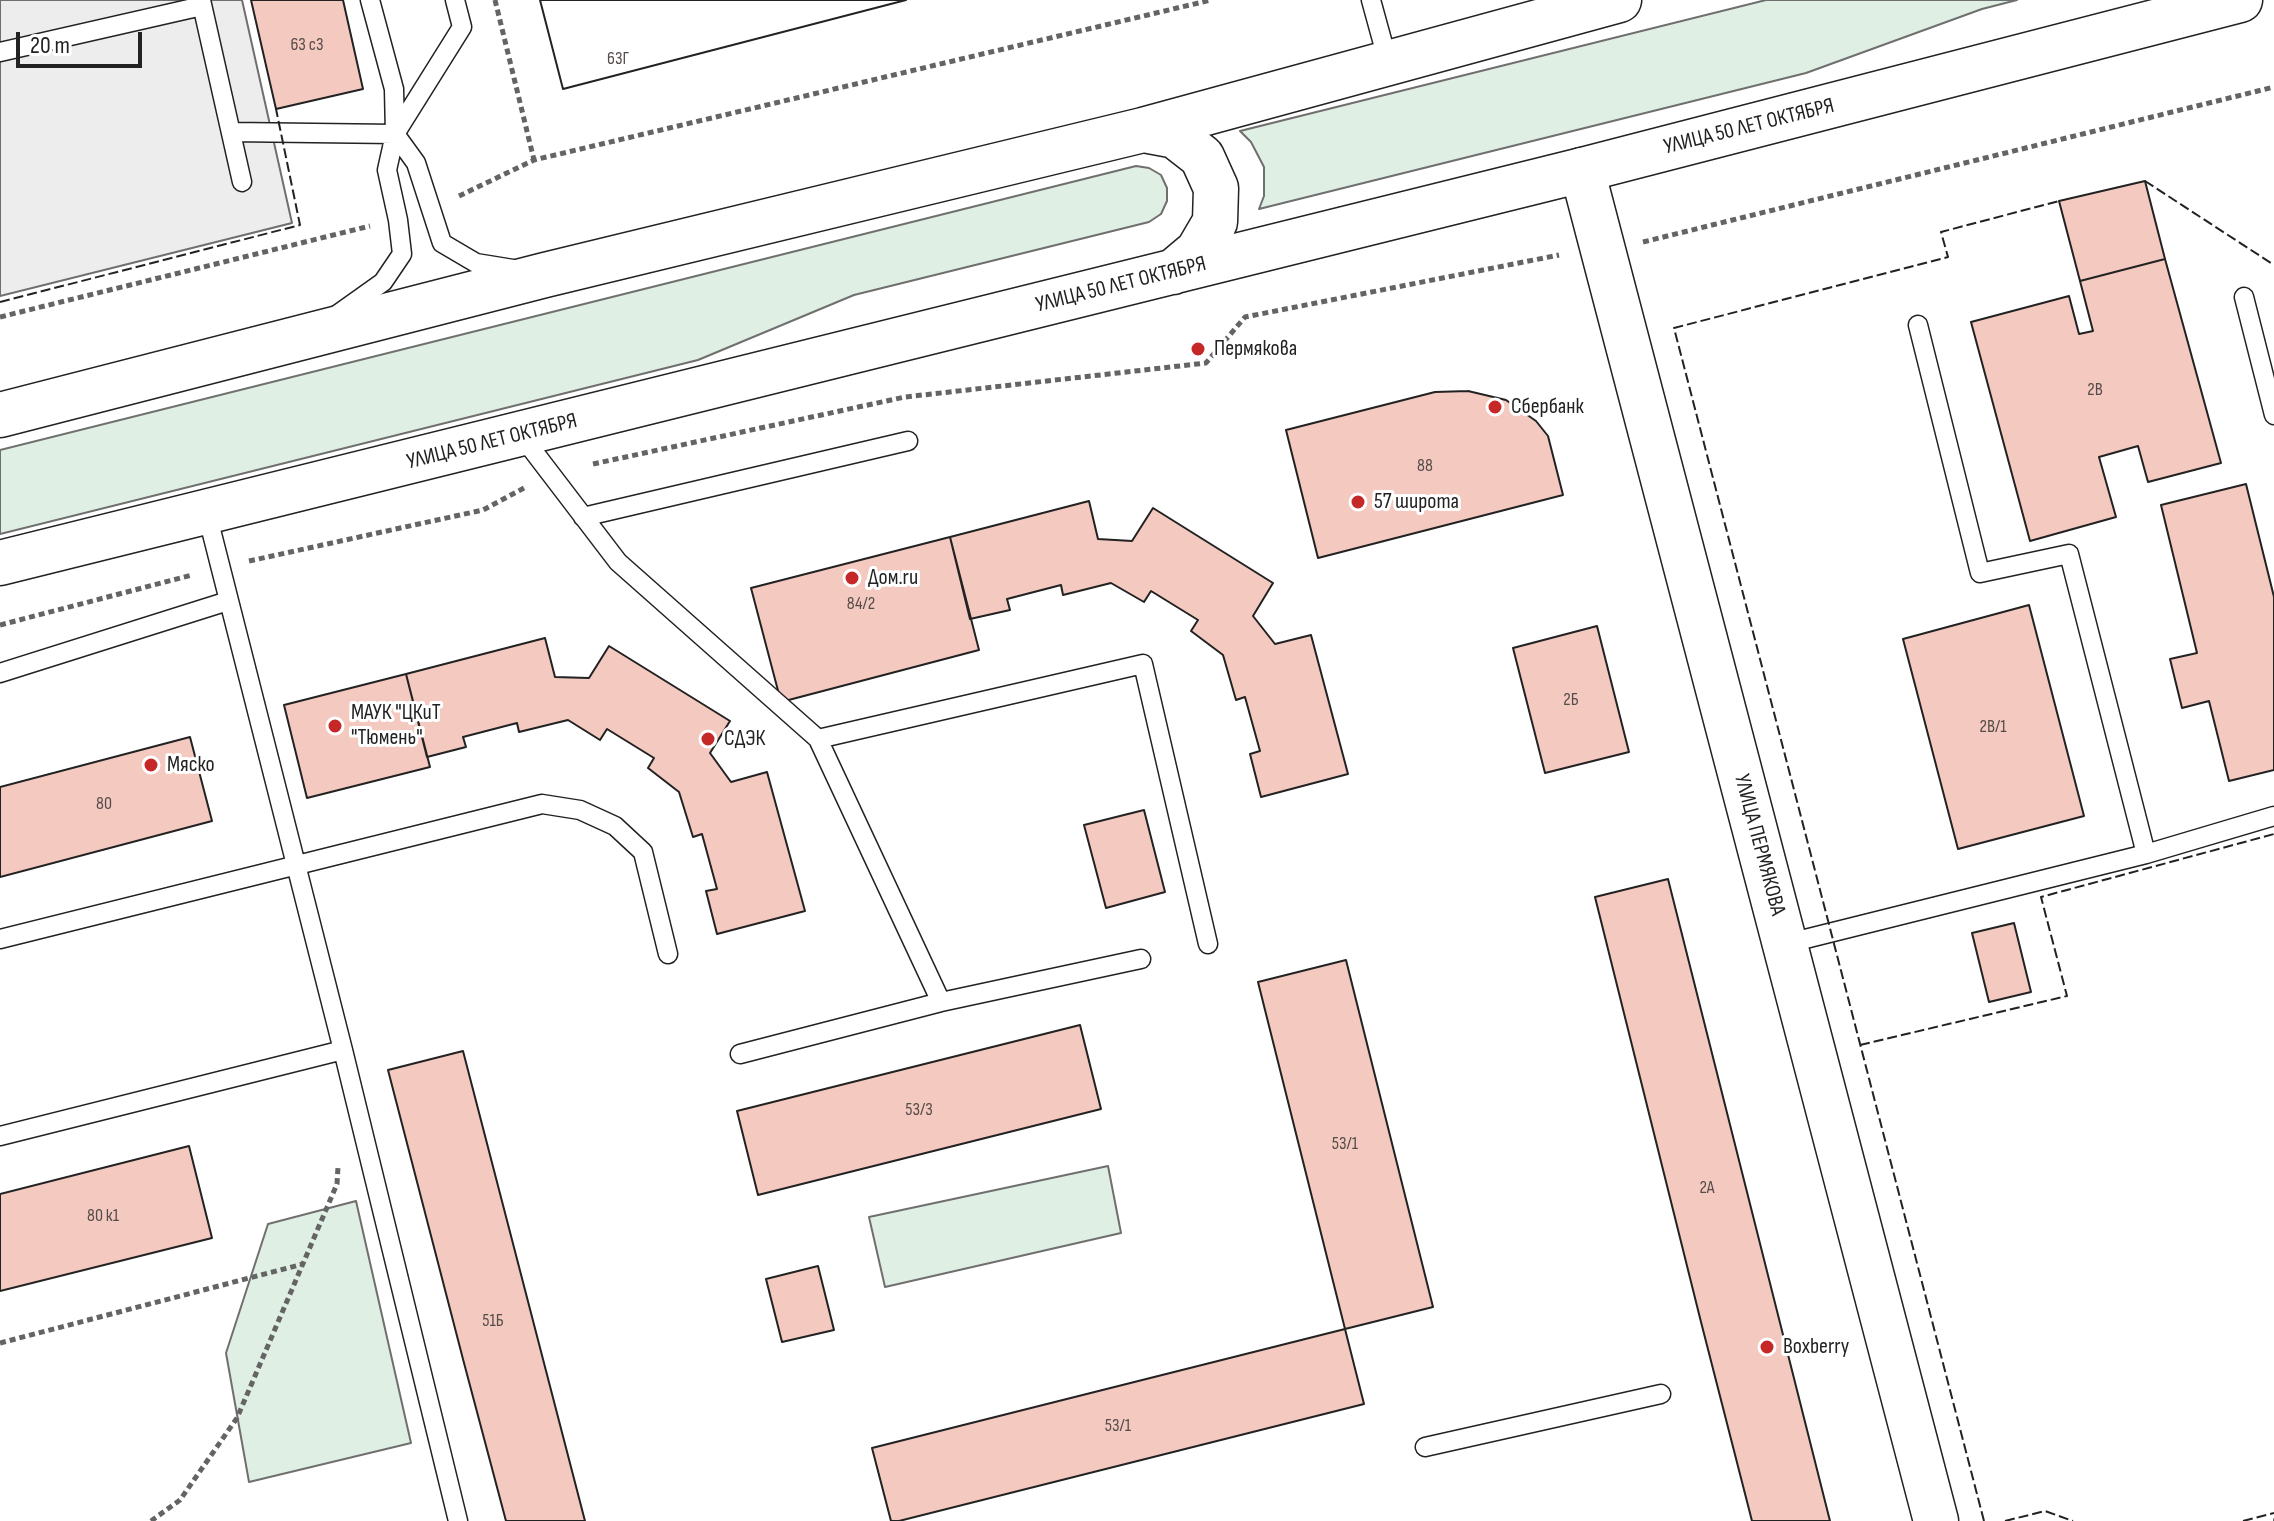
<!DOCTYPE html>
<meta charset="utf-8">
<style>
body{margin:0}
#map{position:relative;width:2274px;height:1521px;overflow:hidden;background:#fff;font-family:"Sofia Sans Condensed",sans-serif}
canvas{display:block}
.scale{position:absolute;left:16px;top:32px;width:126px;height:36px;box-sizing:border-box;border:4px solid #222;border-top:0;padding-left:10px;font-size:24px;line-height:28px;white-space:nowrap;color:#222;-webkit-text-stroke:6px #fff;paint-order:stroke}
</style>
<div id="map">
<canvas width="2274" height="1521"></canvas>
<div class="scale">20 m</div>
</div>
<script>
const ctx = document.querySelector('canvas').getContext('2d');
ctx.lineJoin = 'round';
function fill(path, color) {
  ctx.fillStyle = color;
  ctx.fill(path, 'evenodd');
}
function shape(rows) {
  const path = new Path2D();
  for (const r of rows) {
    path.moveTo(r[0], r[1]);
    for (let i = 2; i < r.length; i += 2) path.lineTo(r[i], r[i + 1]);
  }
  return path;
}
function strokePath(path, color, width, dash) {
  ctx.strokeStyle = color;
  ctx.lineWidth = width;
  ctx.lineCap = dash ? 'butt' : 'round';
  ctx.setLineDash(dash || []);
  ctx.stroke(path);
}
function label(font, color, halo, rows, align = 'center') {
  ctx.font = font + ' "Sofia Sans Condensed",sans-serif';
  ctx.lineWidth = 6;
  ctx.setLineDash([]);
  ctx.textBaseline = 'middle';
  ctx.strokeStyle = halo;
  ctx.fillStyle = color;
  for (const [text, x, y, turn = 0] of rows) {
    ctx.save();
    ctx.translate(x, y);
    ctx.rotate((+turn || 0) * Math.PI / 180);
    ctx.textAlign = isNaN(turn) ? turn : align;
    if (halo) ctx.strokeText(text, 0, 0);
    ctx.fillText(text, 0, 0);
    ctx.restore();
  }
}
const green = shape([
 [1766,0,2017,0,1982,9,1806,73,1259,209,1264,196,1264,167,1251,142,1240,131,1766,0],
 [1136,166,1149,168,1161,175,1167,188,1167,201,1161,214,1149,222,854,295,698,360,0,534,0,450,1136,166],
 [1108,1166,1121,1233,885,1287,869,1217,1108,1166],
 [356,1201,411,1443,249,1482,226,1353,268,1224,356,1201]
]);
fill(green, '#e0efe3');
strokePath(green, '#6f6f6f', 2);
const parking = shape([
 [0,0,242,0,292,223,0,296,0,0]
]);
fill(parking, '#ededed');
strokePath(parking, '#6f6f6f', 2);
const building = shape([
 [251,0,343,0,363,89,276,109,251,0],
 [540,0,906,0,563,89,540,0],
 [540,0,906,0,563,89,540,0],
 [2145,181,2165,259,2080,281,2059,201,2145,181],
 [2165,259,2221,463,2148,482,2138,446,2099,457,2116,517,2030,541,1971,322,2069,296,2079,334,2093,331,2080,281,2165,259],
 [1468,391,1506,400,1536,421,1548,436,1563,495,1318,558,1286,430,1435,392,1468,391],
 [2246,484,2274,597,2274,770,2229,781,2209,701,2182,708,2170,659,2197,653,2161,505,2246,484],
 [1089,501,1098,539,1132,541,1153,508,1273,583,1253,616,1275,644,1311,635,1348,774,1261,797,1250,754,1260,751,1245,697,1236,700,1223,655,1191,631,1198,620,1151,591,1144,602,1111,583,1063,595,1061,585,1007,599,1010,610,970,619,950,537,1089,501],
 [950,537,979,650,781,702,751,588,950,537],
 [2029,605,2084,816,1958,849,1903,639,2029,605],
 [1597,626,1629,752,1545,773,1513,648,1597,626],
 [545,638,555,677,589,678,609,646,730,721,710,753,731,782,767,772,805,911,717,934,706,891,717,889,702,834,693,837,679,792,648,768,654,758,607,729,600,740,568,720,519,732,517,723,463,737,466,747,427,757,406,674,545,638],
 [406,674,430,767,307,798,284,705,406,674],
 [190,737,212,821,0,877,0,787,190,737],
 [1144,810,1165,892,1106,908,1084,825,1144,810],
 [1668,879,1830,1521,1752,1521,1701,1322,1595,897,1668,879],
 [2014,923,2031,992,1989,1002,1972,933,2014,923],
 [1346,960,1433,1307,1345,1329,1258,982,1346,960],
 [1080,1025,1101,1109,758,1195,737,1111,1080,1025],
 [463,1051,585,1521,506,1521,464,1363,388,1070,463,1051],
 [189,1146,212,1238,0,1291,0,1194,189,1146],
 [818,1266,834,1330,782,1342,766,1279,818,1266],
 [1345,1329,1364,1404,899,1521,891,1521,872,1448,1345,1329]
]);
fill(building, '#f3c9c0');
strokePath(building, '#222', 2);
const service = shape([
 [201,0,242,182],
 [1371,0,1388,62],
 [0,52,202,6],
 [231,132,395,134],
 [395,134,416,163,442,243,476,263,513,269],
 [395,134,462,27,455,0],
 [2244,297,2274,415],
 [338,314,383,282,402,254,398,220,387,170,395,134,394,89,370,0],
 [1918,325,1980,573,2069,554,2146,854,2274,816],
 [521,435,618,562,818,739,941,1002,1141,959],
 [207,514,343,1050,458,1521],
 [583,517,908,441],
 [0,673,228,601],
 [818,739,1143,664,1208,944],
 [0,939,542,804,580,810,615,826,643,852,668,954],
 [1785,944,2146,854],
 [740,1054,941,1002],
 [0,1136,343,1050],
 [1425,1447,1661,1394]
]);
const tertiary = shape([
 [1582,170,1936,1521]
]);
const secondary = shape([
 [1143,130,1175,136,1202,157,1216,188,1215,222,1198,251,1173,272],
 [0,415,545,275,1143,130,1619,0],
 [0,563,1582,170,2240,0]
]);
strokePath(service, '#222', 21);
strokePath(tertiary, '#222', 47);
strokePath(secondary, '#222', 47);
strokePath(shape([
 [495,0,534,160],
 [459,196,534,160,1211,0],
 [1643,242,2274,87],
 [0,317,370,226],
 [593,464,905,397,1206,363,1245,317,1559,255],
 [249,561,483,510,524,488],
 [0,625,192,575],
 [0,1343,303,1264],
 [151,1521,180,1500,237,1418,337,1184,338,1167],
 [2273,1521,2274,1521]
]), '#646464', 5, [6, 4]);
strokePath(service, '#fff', 18);
strokePath(tertiary, '#fff', 44);
strokePath(secondary, '#fff', 44);
strokePath(shape([
 [2145,181,2274,265],
 [0,302,300,225,276,109],
 [1860,1045,2067,996,2041,897,2274,834],
 [1984,1521,1674,328,1948,257,1941,232,2059,201],
 [2005,1521,2045,1511,2073,1521],
 [2243,1521,2274,1513]
]), '#222', 2, [10, 4]);
for (const [x, y, r, color] of [
 [1198,349,8,"#c62828"],
 [1495,407,8,"#c62828"],
 [1358,502,8,"#c62828"],
 [852,578,8,"#c62828"],
 [335,726,8,"#c62828"],
 [708,739,8,"#c62828"],
 [151,765,8,"#c62828"],
 [1767,1347,8,"#c62828"]
]) {
  const dot = new Path2D();
  dot.arc(x, y, r, 0, 2 * Math.PI);
  ctx.fillStyle = color;
  ctx.fill(dot);
  strokePath(dot, '#fff', 3);
}
label('18px', '#564c4a', null, [
 ["63 с3",307,45],
 ["63Г",618,59],
 ["2В",2095,390],
 ["88",1425,466],
 ["84/2",861,604],
 ["2Б",1571,700],
 ["2В/1",1993,727],
 ["80",104,804],
 ["53/3",919,1110],
 ["53/1",1345,1144],
 ["2А",1707,1188],
 ["80 к1",103,1216],
 ["51Б",493,1321],
 ["53/1",1118,1426]
]);
label('22px', '#222', '#fff', [
 ["УЛИЦА 50 ЛЕТ ОКТЯБРЯ",1749,127,-14],
 ["УЛИЦА 50 ЛЕТ ОКТЯБРЯ",1121,285,-14],
 ["УЛИЦА 50 ЛЕТ ОКТЯБРЯ",492,442,-14],
 ["УЛИЦА ПЕРМЯКОВА",1759,845,75]
]);
label('22px', '#222', '#fff', [
 ["Пермякова",1214,349],
 ["Сбербанк",1511,407],
 ["57 широта",1374,502],
 ["Дом.ru",868,578],
 ["МАУК \"ЦКиТ",351,713],
 ["\"Тюмень\"",351,738],
 ["СДЭК",724,739],
 ["Мяско",167,765],
 ["Boxberry",1783,1347]
], 'left');
</script>
